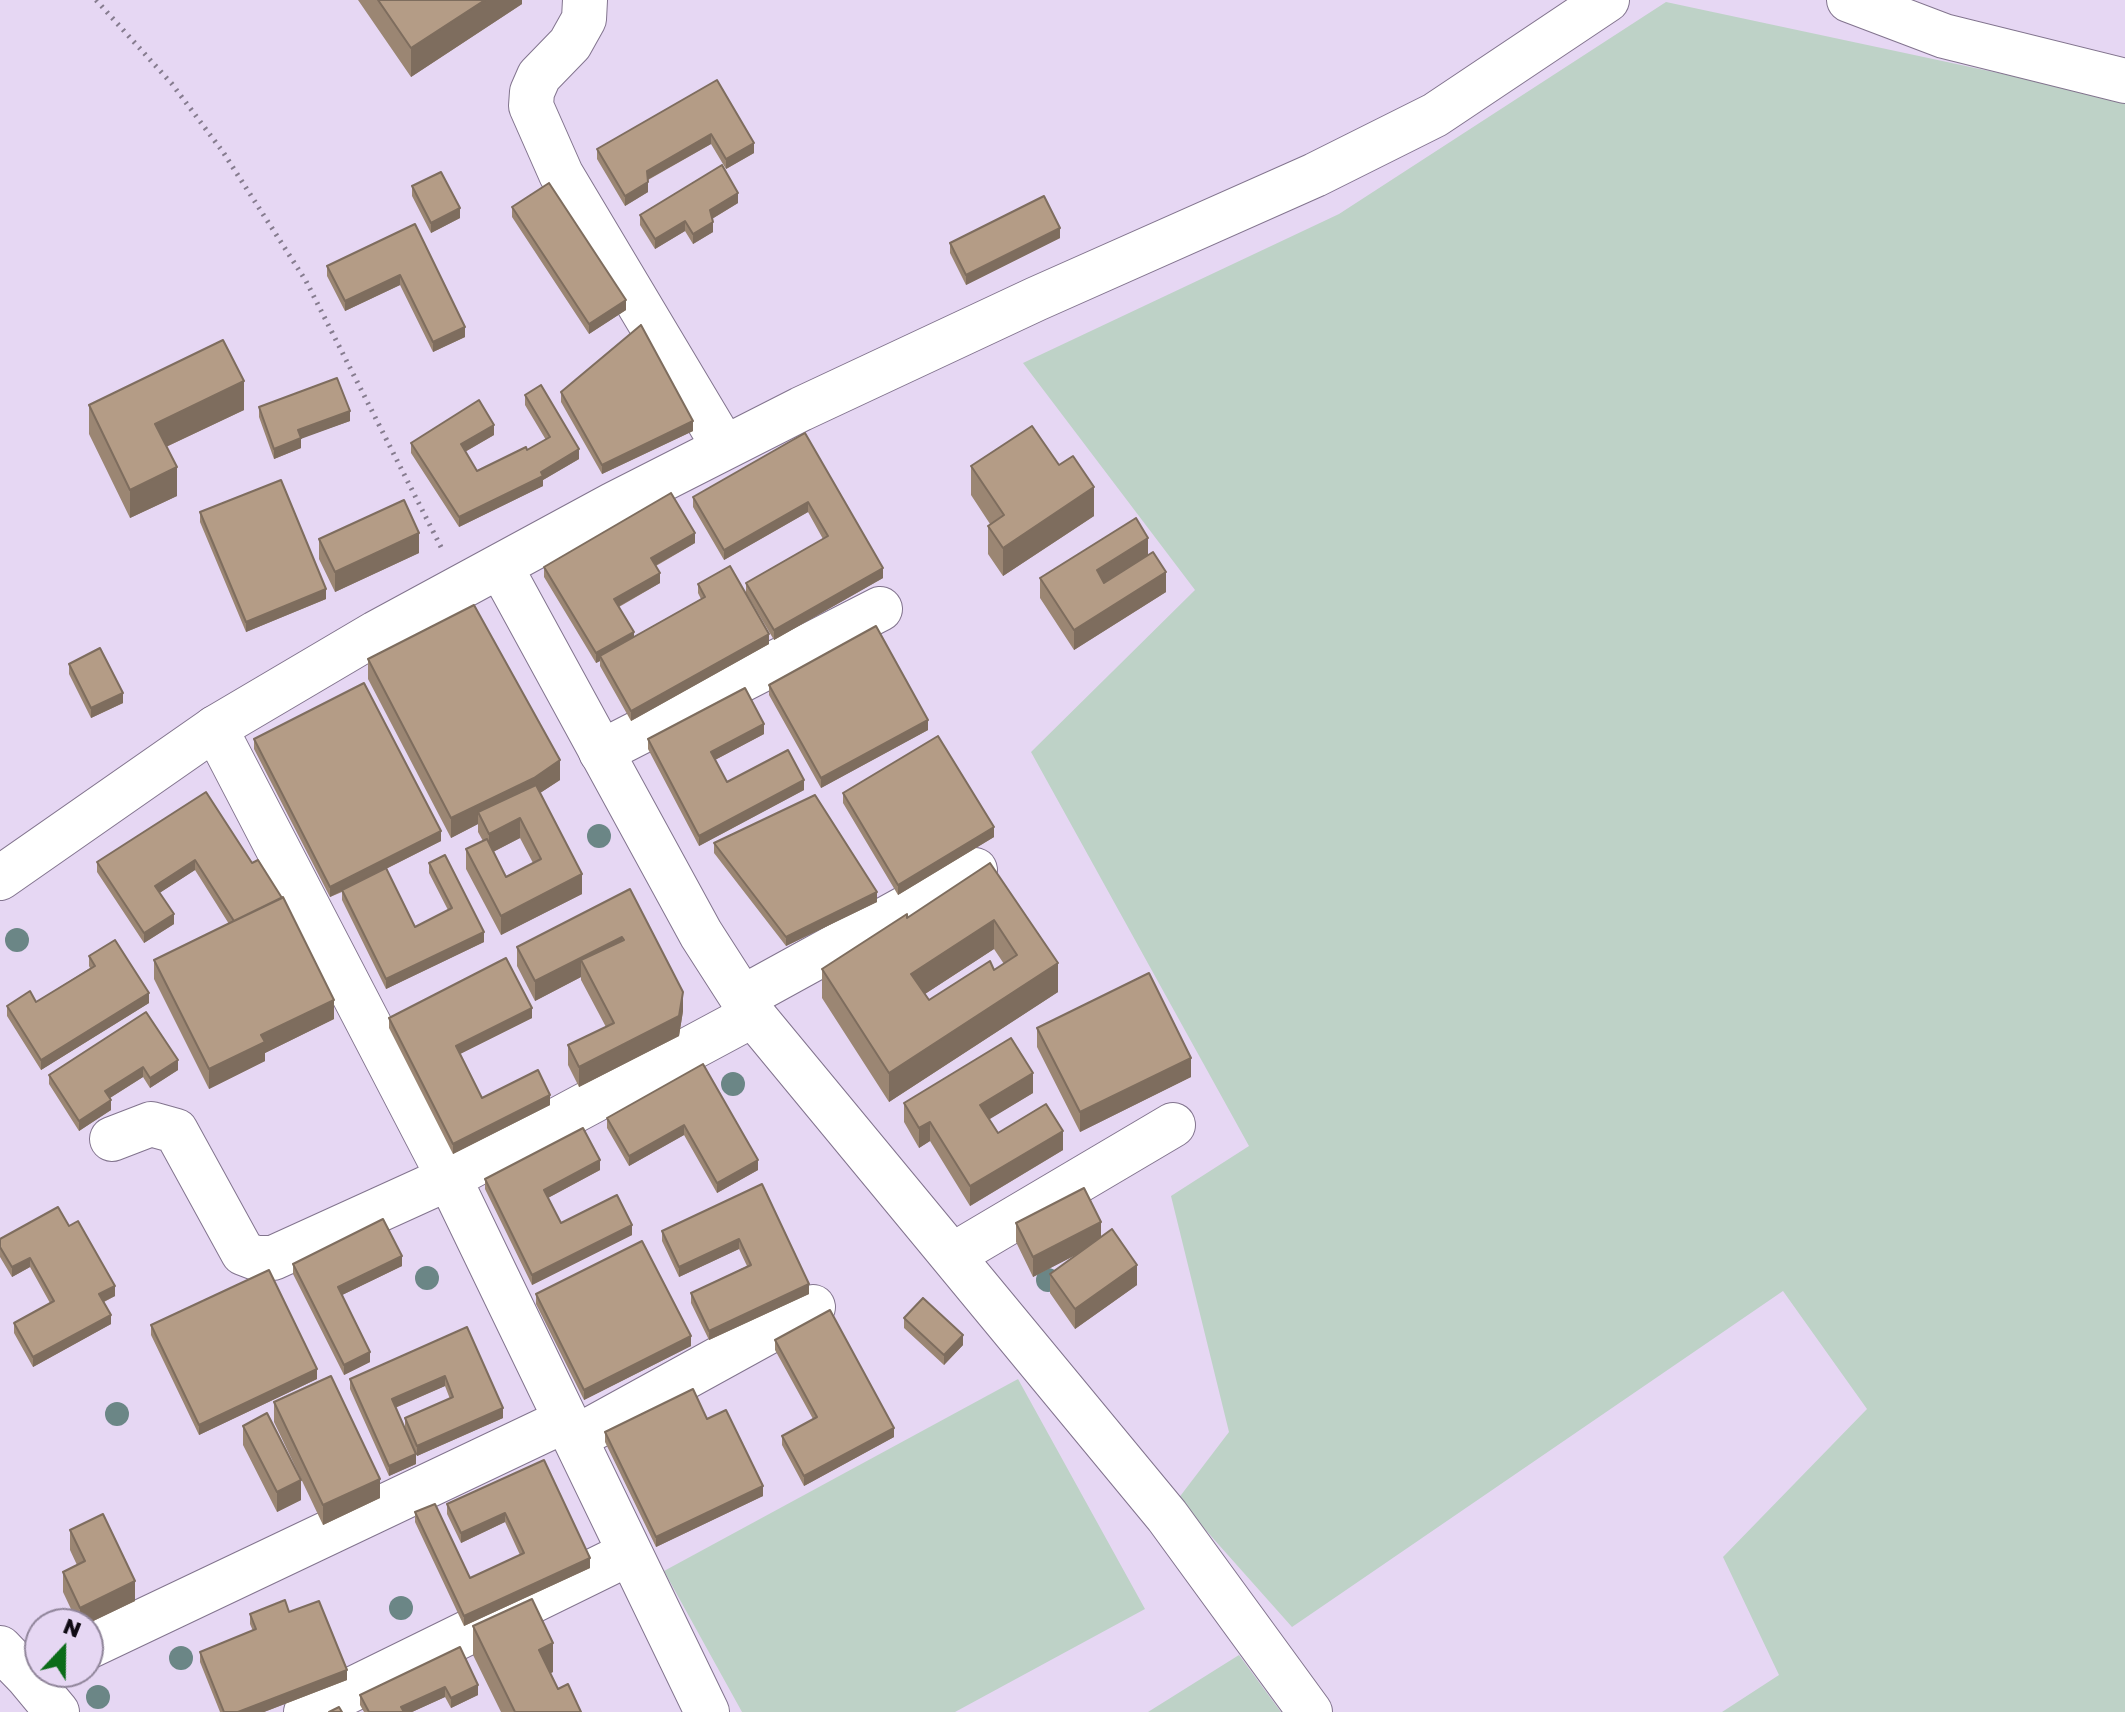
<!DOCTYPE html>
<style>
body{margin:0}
#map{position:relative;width:2125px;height:1712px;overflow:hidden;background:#e6d7f3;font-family:"Golos Text",sans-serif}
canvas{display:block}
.north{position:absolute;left:24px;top:1608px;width:80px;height:80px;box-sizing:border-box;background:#e6d7f3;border:2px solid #90859a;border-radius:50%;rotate:22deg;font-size:22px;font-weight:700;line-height:32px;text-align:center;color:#100b14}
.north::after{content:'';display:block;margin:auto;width:28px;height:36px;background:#0b6c19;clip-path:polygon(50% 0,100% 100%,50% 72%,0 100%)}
</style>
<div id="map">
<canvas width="2125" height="1712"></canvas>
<div class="north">N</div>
</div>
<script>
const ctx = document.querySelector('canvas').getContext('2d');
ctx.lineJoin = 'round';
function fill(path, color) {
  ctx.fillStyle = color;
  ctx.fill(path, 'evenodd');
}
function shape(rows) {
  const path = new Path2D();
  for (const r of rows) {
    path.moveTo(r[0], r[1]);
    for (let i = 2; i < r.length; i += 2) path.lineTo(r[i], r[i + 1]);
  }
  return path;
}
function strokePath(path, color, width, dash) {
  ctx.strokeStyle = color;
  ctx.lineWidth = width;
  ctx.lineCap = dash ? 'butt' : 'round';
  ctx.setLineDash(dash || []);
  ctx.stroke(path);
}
fill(shape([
 [1666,2,2125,100,2125,1712,1722,1712,1779,1675,1723,1557,1867,1409,1783,1291,1292,1627,1178,1499,1229,1432,1171,1196,1249,1146,1031,752,1195,590,1023,363,1339,214],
 [1018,1379,1145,1609,955,1712,742,1712,664,1571],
 [1239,1655,1281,1712,1148,1712]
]), '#bed2c7');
const street = shape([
 [585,0,584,19,570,44,539,76,532,92,531,106,561,174,724,447],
 [1849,0,1944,36,2125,81],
 [215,728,449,1178,707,1712],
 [601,752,880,609],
 [742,998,975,870],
 [112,1139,151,1124,176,1131,243,1253,256,1258,273,1258,449,1178,753,1015],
 [953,1255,1173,1125],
 [575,1438,813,1307],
 [88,1647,566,1420],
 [0,1648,27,1676,57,1712],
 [306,1712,630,1553]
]);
const secondary = shape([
 [500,566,701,934,753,1015,1167,1516,1310,1712],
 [0,878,215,728,376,633,614,504,801,409,1036,299,1315,175,1435,115,1607,0]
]);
strokePath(street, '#82748e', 46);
strokePath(secondary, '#82748e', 46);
strokePath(shape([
 [96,0,172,84,223,152,306,281,443,551]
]), '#867c8f', 5, [2, 6]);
strokePath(street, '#fff', 44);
strokePath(secondary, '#fff', 44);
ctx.fillStyle = '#6b8686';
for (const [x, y] of [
 [599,836],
 [17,940],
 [733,1084],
 [427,1278],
 [1048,1280],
 [117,1414],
 [401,1608],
 [181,1658],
 [98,1697]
]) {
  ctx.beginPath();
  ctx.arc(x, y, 12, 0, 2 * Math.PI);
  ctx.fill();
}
fill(shape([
 [358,0,522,0,522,4,411,77],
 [717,80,754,153,726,169,711,144,648,180,648,192,625,206,597,159,597,149],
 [412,186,460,218,431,233,412,196],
 [738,203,712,219,713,232,693,244,685,231,655,249,640,225,640,215],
 [512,207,626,310,589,334,512,217],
 [415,224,465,337,433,352,400,285,345,311,327,276,327,266],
 [1060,238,966,285,950,253,950,243],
 [561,392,693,431,602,474,561,402],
 [525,395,579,459,543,480,543,486,459,527,411,453,411,443,494,435,465,452,477,471,527,450,546,440,525,405],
 [89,405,244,410,166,447,177,496,130,518,89,434],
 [259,407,350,421,301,438,301,448,274,459,259,417],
 [805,433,883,578,774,640,746,593,746,583,823,539,808,512,724,560,693,507,693,497],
 [971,466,1094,516,1003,576,988,554,988,526,990,524,971,495],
 [200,512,326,599,246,632,200,522],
 [319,539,419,553,335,592,319,559],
 [695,543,656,566,660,583,619,607,634,637,701,599,698,593,698,584,769,644,631,721,600,666,600,661,596,663,544,577,544,567],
 [1148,555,1166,592,1074,650,1040,598,1040,578],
 [368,659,560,780,540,793,582,894,501,935,466,869,466,849,483,841,478,832,478,824,451,838,368,679],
 [520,838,533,863,506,877,493,852],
 [69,664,123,703,91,718,69,674],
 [769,685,928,730,821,788,769,695],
 [764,734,715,760,727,782,804,790,699,846,648,749,648,739],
 [254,739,441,841,386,869,415,927,448,910,429,873,429,863,484,942,386,989,342,900,342,892,330,897,254,749],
 [206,792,334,1019,265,1053,265,1061,209,1089,154,979,154,960,229,924,195,870,159,893,174,924,144,943,97,872,97,862],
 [843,793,994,837,898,895,843,803],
 [714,843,877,902,786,946,714,853],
 [990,863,1058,992,889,1102,822,998,822,969,907,918],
 [994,949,1004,964,994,970,929,1000,925,994],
 [630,889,683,1011,679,1036,579,1087,568,1065,568,1045,606,1027,581,980,581,977,535,1001,517,966,517,947],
 [89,956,149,1003,41,1070,7,1016,7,1006,36,1002,90,968,89,966],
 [146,1012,178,1070,150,1088,143,1077,110,1098,111,1110,79,1131,49,1084,49,1075],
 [389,1018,532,1018,460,1054,482,1098,550,1105,453,1154,389,1028],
 [1037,1028,1191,1077,1080,1132,1037,1047],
 [703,1064,758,1170,717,1193,684,1135,629,1166,607,1128,607,1118],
 [1033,1093,989,1119,998,1133,1063,1150,970,1206,930,1141,919,1148,904,1122,904,1103],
 [600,1170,548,1198,561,1223,632,1235,532,1285,485,1189,485,1179],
 [762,1184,809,1294,709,1340,691,1303,691,1293,747,1266,739,1249,679,1277,662,1241,662,1231],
 [1016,1223,1101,1237,1137,1285,1075,1329,1050,1293,1050,1274,1077,1254,1033,1277,1016,1242],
 [69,1226,115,1296,104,1302,111,1324,33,1367,14,1333,14,1323,50,1303,30,1267,12,1277,0,1257,0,1239],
 [293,1264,402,1266,342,1295,370,1362,344,1375,293,1274],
 [536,1294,691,1346,584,1400,536,1304],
 [904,1318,963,1345,944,1365,904,1328],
 [151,1325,317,1379,199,1435,151,1335],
 [467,1327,503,1418,417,1456,405,1428,405,1418,450,1399,445,1386,395,1408,416,1464,389,1476,350,1389,350,1379],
 [775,1340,894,1437,804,1486,782,1445,782,1436,813,1419,775,1350],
 [274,1402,380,1498,323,1525,274,1422],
 [707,1419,763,1496,656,1547,605,1442,605,1432],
 [243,1426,301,1500,277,1512,243,1445],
 [544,1460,590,1568,464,1626,415,1522,415,1512,470,1578,520,1555,505,1522,461,1543,447,1514,447,1504],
 [70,1530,135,1601,87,1624,78,1624,63,1592,63,1572,77,1565,70,1550],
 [289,1612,347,1680,264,1712,220,1712,200,1662,200,1652,253,1631,250,1624,250,1614],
 [473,1626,553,1672,550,1673,558,1689,581,1712,501,1712,473,1655],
 [460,1647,478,1695,451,1708,445,1697,412,1712,364,1712,360,1705,360,1695]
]), '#9b8673');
fill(shape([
 [485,0,522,0,522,4,411,77,411,48],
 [711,134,711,144,647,180,647,171],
 [754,143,754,153,726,169,726,159],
 [648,182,648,192,625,206,625,196],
 [738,193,738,203,710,220,710,210],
 [460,208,460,218,431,233,431,223],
 [685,221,685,231,655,249,655,239],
 [713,222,713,232,693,244,693,234],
 [1060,228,1060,238,966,285,966,275],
 [400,275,400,285,345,311,345,301],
 [626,300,626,310,589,334,589,324],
 [465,327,465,337,433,352,433,342],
 [244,381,244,410,155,452,155,424],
 [350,411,350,421,298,440,298,430],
 [693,421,693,431,602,474,602,465],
 [494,425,494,435,461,454,461,444],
 [301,438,301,448,274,459,274,449],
 [579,449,579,459,543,480,543,486,459,527,459,517,541,472],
 [177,467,177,496,130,518,130,490],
 [1094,487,1094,516,1003,576,1003,548],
 [808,502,808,512,724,560,724,550],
 [419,533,419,553,335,592,335,572],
 [695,533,695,543,651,568,651,558],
 [1148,538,1148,558,1097,590,1097,570],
 [883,568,883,578,774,640,774,630],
 [1166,572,1166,592,1074,650,1074,630],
 [660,573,660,583,614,609,614,599],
 [326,589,326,599,246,632,246,622],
 [634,632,634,641,600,656,600,661,596,663,596,653],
 [769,634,769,644,631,721,631,711],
 [123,693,123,703,91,718,91,708],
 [928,720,928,730,821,788,821,778],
 [764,724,764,734,711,762,711,752],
 [560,760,560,780,534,797,478,812,478,824,451,838,451,818],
 [804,780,804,790,699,846,699,836],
 [520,818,520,838,489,854,489,834],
 [994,827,994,837,898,895,898,885],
 [441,831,441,841,330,897,330,887],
 [195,860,195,870,155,896,155,886],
 [582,874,582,894,501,935,501,916],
 [877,892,877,902,786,946,786,937],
 [174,914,174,924,144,943,144,933],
 [994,920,994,949,911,1003,911,974],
 [484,932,484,942,386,989,386,979],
 [622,937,622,957,581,960,581,977,535,1001,535,981],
 [1058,963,1058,992,889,1102,889,1073],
 [683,992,683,1011,679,1036,579,1087,579,1067],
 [149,993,149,1003,41,1070,41,1060],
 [334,1000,334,1019,265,1053,265,1061,209,1089,209,1069,261,1035],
 [532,1008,532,1018,456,1056,456,1046],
 [1191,1058,1191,1077,1080,1132,1080,1112],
 [178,1060,178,1070,150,1088,150,1078],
 [143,1067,143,1077,105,1101,105,1091],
 [1033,1073,1033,1093,980,1125,980,1105],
 [550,1095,550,1105,453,1154,453,1144],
 [111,1100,111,1110,79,1131,79,1121],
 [930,1122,930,1141,919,1148,919,1128],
 [684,1125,684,1135,629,1166,629,1156],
 [1063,1131,1063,1150,970,1206,970,1186],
 [600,1160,600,1170,544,1200,544,1190],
 [758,1160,758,1170,717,1193,717,1183],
 [1101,1222,1101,1242,1033,1277,1033,1257],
 [632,1225,632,1235,532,1285,532,1275],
 [739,1239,739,1249,679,1277,679,1267],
 [402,1256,402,1266,338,1297,338,1287],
 [30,1258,30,1267,12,1277,12,1267],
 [1137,1265,1137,1285,1075,1329,1075,1309],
 [809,1284,809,1294,709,1340,709,1331],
 [115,1286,115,1296,99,1304,99,1294],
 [111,1315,111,1324,33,1367,33,1357],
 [963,1335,963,1345,944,1365,944,1355],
 [691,1336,691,1346,584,1400,584,1390],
 [370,1352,370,1362,344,1375,344,1365],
 [317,1369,317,1379,199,1435,199,1425],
 [445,1376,445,1386,392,1409,392,1399],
 [503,1408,503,1418,417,1456,417,1446],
 [894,1428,894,1437,804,1486,804,1476],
 [416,1454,416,1464,389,1476,389,1466],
 [380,1479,380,1498,323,1525,323,1505],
 [301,1480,301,1500,277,1512,277,1492],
 [763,1486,763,1496,656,1547,656,1537],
 [505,1513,505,1522,461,1543,461,1533],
 [590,1558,590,1568,464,1626,464,1616],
 [135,1581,135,1601,87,1624,80,1624,80,1608],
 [553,1643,553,1672,539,1679,539,1650],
 [347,1670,347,1680,264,1712,238,1712],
 [478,1685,478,1695,451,1708,451,1698],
 [445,1687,445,1697,412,1712,401,1712,401,1707]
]), '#7e6d5e');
const building = shape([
 [378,0,485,0,411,48,378,0],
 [717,80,754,143,726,159,711,134,647,171,648,182,625,196,597,149,717,80],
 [722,165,738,193,710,210,713,222,693,234,685,221,655,239,640,215,722,165],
 [441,172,460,208,431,223,412,186,441,172],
 [549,183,626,300,589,324,512,207,549,183],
 [1044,196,1060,228,966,275,950,243,1044,196],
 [415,224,465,327,433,342,400,275,345,301,327,266,415,224],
 [641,325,693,421,602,465,561,392,641,325],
 [223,340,244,381,155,424,177,467,130,490,89,405,223,340],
 [337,378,350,411,298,430,301,438,274,449,259,407,337,378],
 [541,385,579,449,541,472,543,476,459,517,411,443,479,400,494,425,461,444,477,471,526,447,527,450,550,437,525,395,541,385],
 [1032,426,1059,465,1073,456,1094,487,1003,548,988,526,1004,515,971,466,1032,426],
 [805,433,883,568,774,630,746,583,828,536,808,502,724,550,693,497,805,433],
 [281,480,326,589,246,622,200,512,281,480],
 [671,493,695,533,651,558,660,573,614,599,634,632,596,653,544,567,671,493],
 [404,500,419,533,335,572,319,539,404,500],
 [1136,518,1148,538,1097,570,1104,583,1153,552,1166,572,1074,630,1040,578,1136,518],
 [730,566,769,634,631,711,600,656,705,597,698,584,730,566],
 [474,605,560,760,534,778,451,818,368,659,474,605],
 [876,626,928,720,821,778,769,685,876,626],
 [100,648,123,693,91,708,69,664,100,648],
 [364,683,441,831,330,887,254,739,364,683],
 [745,688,764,724,711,752,727,782,788,750,804,780,699,836,648,739,745,688],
 [938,736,994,827,898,885,843,793,938,736],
 [536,785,582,874,501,916,466,849,487,839,506,877,541,859,520,818,489,834,478,812,536,785],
 [206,792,252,863,258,860,282,898,234,921,195,860,155,886,174,914,144,933,97,862,206,792],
 [815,795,877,892,786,937,714,843,815,795],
 [445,855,484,932,386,979,342,890,386,868,415,927,452,908,429,863,445,855],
 [990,863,1058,963,889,1073,822,969,907,914,907,918,990,863],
 [994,920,1017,955,994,970,990,961,929,1000,911,974,994,920],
 [630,889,683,992,679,1016,579,1067,568,1045,614,1023,581,960,624,940,622,937,535,981,517,947,630,889],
 [283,897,334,1000,261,1035,265,1042,209,1069,154,960,283,897],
 [115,940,149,993,41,1060,7,1006,30,991,36,1002,95,966,89,956,115,940],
 [506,958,532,1008,456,1046,482,1098,538,1070,550,1095,453,1144,389,1018,506,958],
 [1149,973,1191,1058,1080,1112,1037,1028,1149,973],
 [146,1012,178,1060,150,1078,143,1067,105,1091,111,1100,79,1121,49,1075,146,1012],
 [1011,1038,1033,1073,980,1105,998,1133,1046,1104,1063,1131,970,1186,930,1122,919,1128,904,1103,1011,1038],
 [703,1064,758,1160,717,1183,684,1125,629,1156,607,1118,703,1064],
 [583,1128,600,1160,544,1190,561,1223,617,1195,632,1225,532,1275,485,1179,583,1128],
 [762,1184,809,1284,709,1331,691,1293,751,1265,739,1239,679,1267,662,1231,762,1184],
 [1084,1188,1101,1222,1033,1257,1016,1223,1084,1188],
 [58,1207,69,1226,78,1221,115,1286,99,1294,111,1315,33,1357,14,1323,54,1301,30,1258,12,1267,0,1247,0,1239,58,1207],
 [383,1219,402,1256,338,1287,370,1352,344,1365,293,1264,383,1219],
 [1112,1229,1137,1265,1075,1309,1050,1274,1112,1229],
 [642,1241,691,1336,584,1390,536,1294,642,1241],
 [269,1270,317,1369,199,1425,151,1325,269,1270],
 [923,1298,963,1335,944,1355,904,1318,923,1298],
 [830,1310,894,1428,804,1476,782,1436,817,1417,775,1340,830,1310],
 [467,1327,503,1408,417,1446,405,1418,453,1397,445,1376,392,1399,416,1454,389,1466,350,1379,467,1327],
 [331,1376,380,1479,323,1505,274,1402,331,1376],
 [693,1389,707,1419,726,1410,763,1486,656,1537,605,1432,693,1389],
 [267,1413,301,1480,277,1492,243,1426,267,1413],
 [544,1460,590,1558,464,1616,415,1512,435,1504,470,1578,524,1553,505,1513,461,1533,447,1504,544,1460],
 [103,1514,135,1581,80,1608,63,1572,85,1561,70,1530,103,1514],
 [532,1599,553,1643,539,1650,558,1689,568,1684,581,1712,515,1712,473,1626,532,1599],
 [285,1600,289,1612,319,1601,347,1670,238,1712,224,1712,200,1652,256,1629,250,1614,285,1600],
 [460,1647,478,1685,451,1698,445,1687,401,1707,404,1712,369,1712,360,1695,460,1647],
 [339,1707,342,1712,329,1712,339,1707]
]);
fill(building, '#b49c86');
strokePath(building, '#7e6d5e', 2);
</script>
